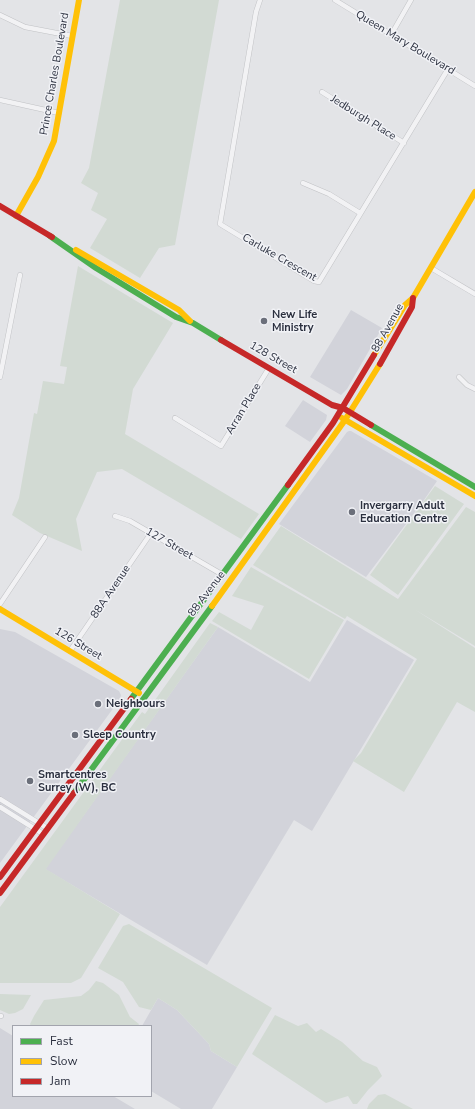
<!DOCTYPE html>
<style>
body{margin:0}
#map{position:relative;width:475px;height:1109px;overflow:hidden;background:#e3e4e7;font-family:"Nunito Sans",sans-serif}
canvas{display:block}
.legend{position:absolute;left:12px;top:1025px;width:140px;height:72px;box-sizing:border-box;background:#f1f2f6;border:1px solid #a2a4ad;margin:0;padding:5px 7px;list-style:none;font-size:12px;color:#2b303f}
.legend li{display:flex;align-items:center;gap:8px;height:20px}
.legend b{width:20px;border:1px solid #a2a4ad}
</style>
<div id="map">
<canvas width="475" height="1109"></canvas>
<ul class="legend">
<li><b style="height:5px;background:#4caf50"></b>Fast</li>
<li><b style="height:5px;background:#ffc107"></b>Slow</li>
<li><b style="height:5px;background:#c62828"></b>Jam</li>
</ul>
</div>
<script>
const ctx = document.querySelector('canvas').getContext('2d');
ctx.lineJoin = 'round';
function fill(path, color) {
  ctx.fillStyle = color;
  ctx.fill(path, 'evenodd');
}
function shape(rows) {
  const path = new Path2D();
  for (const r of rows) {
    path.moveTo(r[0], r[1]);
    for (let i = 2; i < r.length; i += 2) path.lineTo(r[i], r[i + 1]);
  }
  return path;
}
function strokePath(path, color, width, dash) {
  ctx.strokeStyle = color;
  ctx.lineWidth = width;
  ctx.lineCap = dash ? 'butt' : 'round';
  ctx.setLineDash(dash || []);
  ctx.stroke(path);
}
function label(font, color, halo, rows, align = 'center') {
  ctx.font = font + ' "Nunito Sans",sans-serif';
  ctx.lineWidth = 3;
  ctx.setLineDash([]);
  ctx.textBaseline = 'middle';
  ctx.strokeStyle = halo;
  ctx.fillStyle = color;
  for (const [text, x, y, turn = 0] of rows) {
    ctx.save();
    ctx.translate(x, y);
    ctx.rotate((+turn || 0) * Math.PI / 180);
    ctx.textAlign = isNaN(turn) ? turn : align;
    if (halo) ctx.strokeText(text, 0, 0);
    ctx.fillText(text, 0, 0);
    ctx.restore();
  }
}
fill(shape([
 [351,310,382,328,347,389,341,395,310,377],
 [303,400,327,415,326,420,310,442,285,426],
 [349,431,351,431,437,481,424,500,366,577,279,524,347,432],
 [347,620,414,660,312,831,294,820,207,965,45,869,218,627,310,682],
 [0,629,15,632,119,691,121,695,120,699,0,863],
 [158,998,177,1010,209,1044,211,1051,237,1067,212,1109,181,1109,151,1091,151,1026,142,1026],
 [0,1028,13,1036,13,1096,113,1096,135,1109,0,1109]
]), '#d2d3da');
fill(shape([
 [120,0,219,0,175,245,159,248,140,278,90,248,107,219,91,210,98,193,81,183,89,168],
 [78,266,173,323,133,389,125,434,259,514,241,539,122,469,97,472,76,519,82,551,40,533,12,515,19,498,34,413,37,414,43,381,64,384,67,367,60,366],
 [435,486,464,504,398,595,370,575],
 [466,507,475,512,475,646,414,609,475,648,475,712,457,702,404,792,353,761,361,753,417,659,347,616,345,619,253,565,281,526,398,599],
 [251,567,344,620,309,679,212,621,219,612,251,630,264,606,232,596],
 [210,623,218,627,46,869,120,914,81,978,71,983,0,983,0,907,142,712,145,714],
 [129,924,272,1008,237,1067,211,1051,209,1044,177,1010,158,998,151,1010,139,1007,123,982,98,968,123,926],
 [96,981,103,983,119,995,130,1017,139,1024,138,1026,31,1026,30,1024,34,1016,44,1000,81,996,89,990],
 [0,994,31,995,23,1009,15,1013,9,1014,0,1010],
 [275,1015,298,1026,307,1023,316,1032,321,1029,342,1042,363,1061,377,1067,382,1076,368,1090,357,1104,353,1104,348,1096,326,1103,252,1054],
 [385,1094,413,1109,367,1109,369,1104,378,1095]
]), '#d2dad3');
const street = shape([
 [260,0,256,12,220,224,314,281,319,282,448,69],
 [335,0,475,86],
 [0,15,25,27,72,36],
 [391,35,411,0],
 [322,92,404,143],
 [0,100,59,113],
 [303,183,329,194,360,213],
 [431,268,475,294],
 [0,377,20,275],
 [459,377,467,385,475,389],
 [175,418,221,446,269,368],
 [115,516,130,521,223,575],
 [0,604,45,537],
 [70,651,151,533],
 [0,799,47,828],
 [0,807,43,834],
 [0,1016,1,1016]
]);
strokePath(street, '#c1c2c5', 5.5);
strokePath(street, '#f2f2f4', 4.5);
strokePath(shape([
 [50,236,96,268,176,317,193,323,221,340],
 [371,425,475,487],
 [131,699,288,485],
 [74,793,212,606]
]), '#4caf50', 6);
strokePath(shape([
 [16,216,38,177,54,141,79,0],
 [76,250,179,310,190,321],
 [374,355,405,305,413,298,475,192],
 [342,418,475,496],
 [212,606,345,420,380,364],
 [0,609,139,693]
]), '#ffc107', 6);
strokePath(shape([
 [0,206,52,237],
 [221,340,332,405,343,408,371,425],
 [380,364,412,307,413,298],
 [288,485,333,423,374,355],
 [0,877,131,699],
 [0,893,74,793]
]), '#c62828', 6);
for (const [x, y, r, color] of [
 [264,321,4,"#6b6f7a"],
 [352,512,4,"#6b6f7a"],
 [98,704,4,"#6b6f7a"],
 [75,735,4,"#6b6f7a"],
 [30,781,4,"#6b6f7a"]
]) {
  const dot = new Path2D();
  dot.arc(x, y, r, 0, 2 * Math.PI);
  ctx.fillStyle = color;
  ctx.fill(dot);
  strokePath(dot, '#f1f2f6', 1.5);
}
label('11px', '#2b303f', '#f1f2f6', [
 ["Queen Mary Boulevard",405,43,31],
 ["Prince Charles Boulevard",55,74,-80],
 ["Jedburgh Place",363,118,32],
 ["Carluke Crescent",279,258,30],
 ["88 Avenue",388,328,-61],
 ["128 Street",273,358,30],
 ["Arran Place",244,409,-59],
 ["127 Street",169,544,30],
 ["88A Avenue",111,592,-56],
 ["88 Avenue",207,594,-53],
 ["126 Street",78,644,31]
]);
label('bold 11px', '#2b303f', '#f1f2f6', [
 ["New Life",272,315],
 ["Ministry",272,328],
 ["Invergarry Adult",360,506],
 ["Education Centre",360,519],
 ["Neighbours",106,704],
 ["Sleep Country",83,735],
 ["Smartcentres",38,775],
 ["Surrey (W), BC",38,788]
], 'left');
</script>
